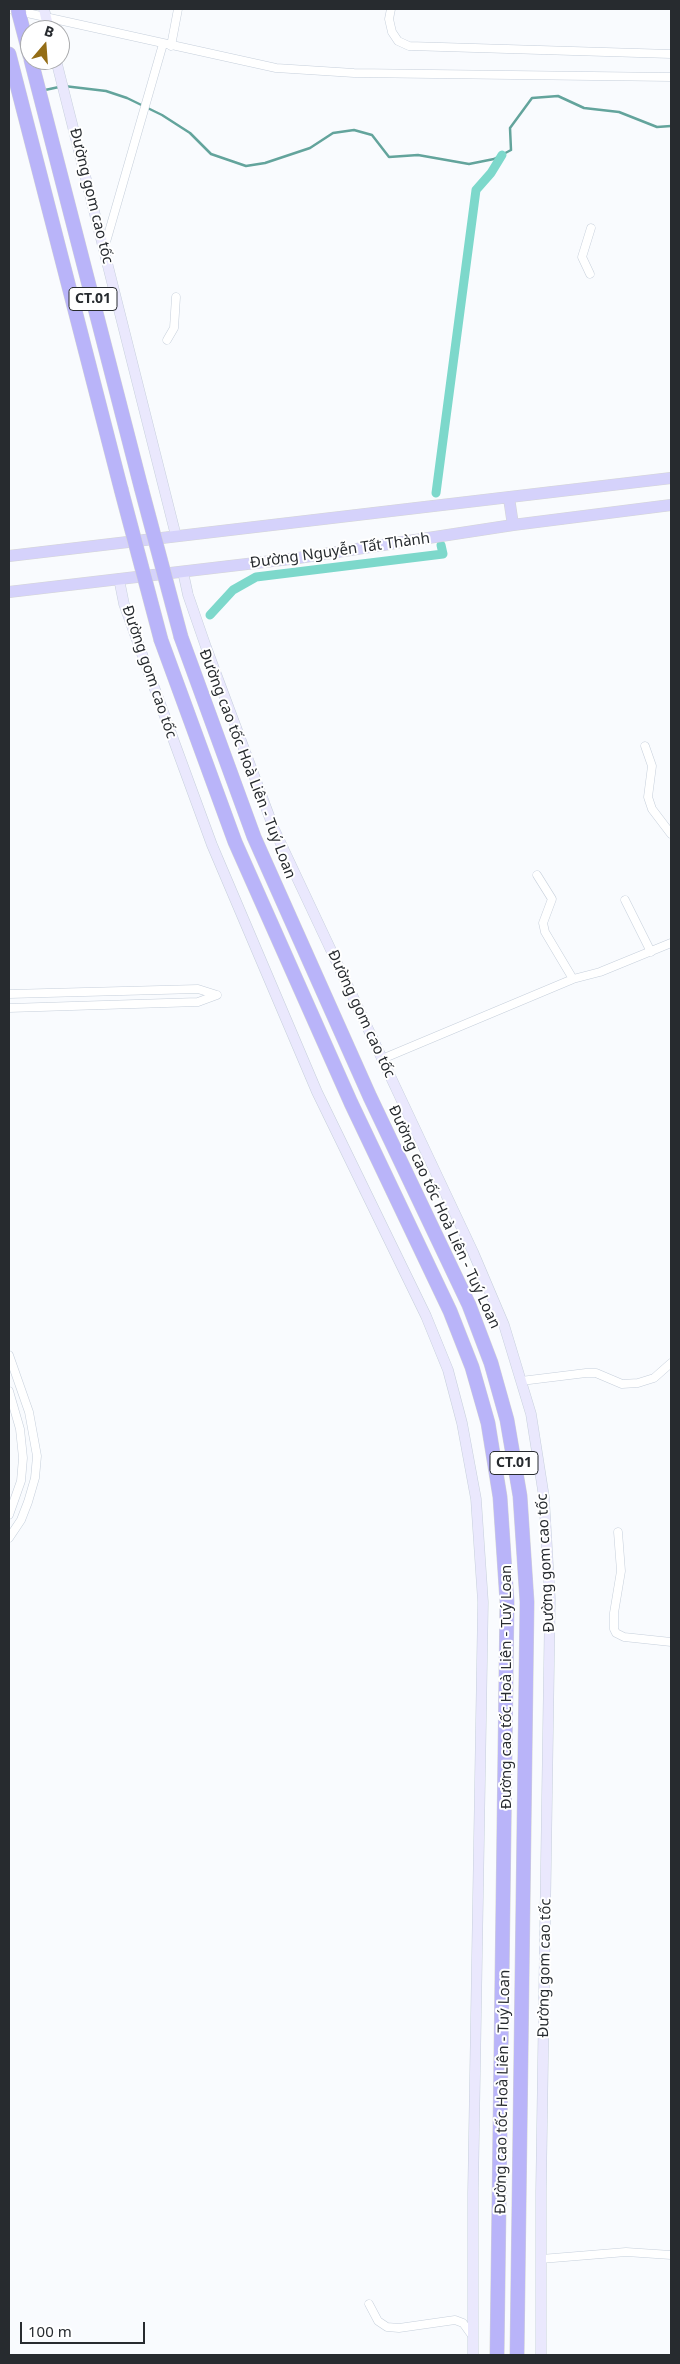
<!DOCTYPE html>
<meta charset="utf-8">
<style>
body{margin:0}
#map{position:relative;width:680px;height:2364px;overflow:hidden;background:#f9fbfe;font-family:"Noto Sans",sans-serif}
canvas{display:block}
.frame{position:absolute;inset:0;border:10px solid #272b2f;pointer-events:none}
.north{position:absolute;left:20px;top:20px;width:50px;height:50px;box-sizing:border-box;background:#fff;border:1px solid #a9aaac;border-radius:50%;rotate:18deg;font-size:14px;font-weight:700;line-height:20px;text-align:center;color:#272b2f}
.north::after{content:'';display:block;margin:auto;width:18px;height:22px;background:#946d16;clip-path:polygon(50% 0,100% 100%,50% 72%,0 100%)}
.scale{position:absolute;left:20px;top:2322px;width:125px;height:22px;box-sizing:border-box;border:2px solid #272b2f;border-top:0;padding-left:6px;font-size:15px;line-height:18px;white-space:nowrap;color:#272b2f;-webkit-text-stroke:4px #fff;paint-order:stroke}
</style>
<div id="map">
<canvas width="680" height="2364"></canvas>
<div class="frame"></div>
<div class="north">B</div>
<div class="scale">100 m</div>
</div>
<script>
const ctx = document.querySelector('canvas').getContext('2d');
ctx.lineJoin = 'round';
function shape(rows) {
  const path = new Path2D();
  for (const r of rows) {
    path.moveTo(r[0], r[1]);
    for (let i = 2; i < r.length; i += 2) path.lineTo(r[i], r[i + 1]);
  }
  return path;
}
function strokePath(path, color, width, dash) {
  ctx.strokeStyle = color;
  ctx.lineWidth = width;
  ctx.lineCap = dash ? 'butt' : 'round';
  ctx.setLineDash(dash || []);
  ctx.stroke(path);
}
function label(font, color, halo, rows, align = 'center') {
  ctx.font = font + ' "Noto Sans",sans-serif';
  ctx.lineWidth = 4;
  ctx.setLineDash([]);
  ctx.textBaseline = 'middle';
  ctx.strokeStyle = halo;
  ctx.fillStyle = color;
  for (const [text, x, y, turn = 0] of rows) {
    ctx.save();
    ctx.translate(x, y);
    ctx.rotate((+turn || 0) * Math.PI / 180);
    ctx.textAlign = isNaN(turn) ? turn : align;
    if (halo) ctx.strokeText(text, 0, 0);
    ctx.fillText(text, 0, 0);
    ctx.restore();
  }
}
strokePath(shape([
 [64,86,106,91,127,98,162,115,190,133,211,154,246,166,265,163,310,148,333,133,354,130,372,135,389,157,418,155,469,164,494,159,511,150,510,128,532,98,558,96,584,108,619,112,657,127,671,126],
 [45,90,59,87]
]), '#63a49c', 2.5);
strokePath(shape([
 [436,493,476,190,491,173,502,155],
 [210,615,233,590,256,577,443,554,441,545]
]), '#7dd8cb', 9);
const minor = shape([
 [9,9,276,68,354,73,671,77],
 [391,9,389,19,392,32,398,41,409,46,671,54],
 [171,46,178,9],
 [104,249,163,44],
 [590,274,582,257,591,228],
 [167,340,174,328,176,297],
 [645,746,652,766,648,797,652,809,671,834],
 [537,875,552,899,543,923,545,932,573,979],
 [625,900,651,952],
 [9,994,198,989,217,995],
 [9,1008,198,1002,217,995],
 [382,1059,573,979,600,972,671,943],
 [9,1355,29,1412,37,1456,35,1478,28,1502,21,1520,9,1538],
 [521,1381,586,1373,596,1373,622,1384,638,1383,654,1378,671,1363],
 [9,1391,20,1429,23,1458,21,1481,9,1515],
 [618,1532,621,1571,614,1613,614,1629,616,1633,624,1637,671,1642],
 [541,2259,626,2252,671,2255],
 [369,2304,378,2321,387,2327,399,2328,455,2320,463,2323,473,2337]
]);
const secondary = shape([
 [44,9,49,30],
 [56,60,176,536],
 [183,572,188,595,206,647,274,829,473,1252,504,1325,531,1414,544,1497,550,1599,541,2191,541,2355],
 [119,579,124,604,146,665,212,845,317,1092,426,1316,448,1370,462,1423,476,1499,483,1602,473,2192,473,2355]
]);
const primary = shape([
 [509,498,513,525],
 [9,556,671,478],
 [9,592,298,558,513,525,671,505]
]);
const motorway = shape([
 [19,14,30,56],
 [9,54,121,489],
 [31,60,141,487],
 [181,637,254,837,370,1097,469,1305,491,1363,507,1420,520,1496,527,1602,517,2355],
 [161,640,235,842,351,1103,450,1311,472,1367,488,1423,500,1497,507,1602,497,2355]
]);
strokePath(minor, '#c6cfdb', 9);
strokePath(secondary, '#c6cfdb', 11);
strokePath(primary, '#d4d5d5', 12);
strokePath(motorway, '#d4d5d5', 15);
strokePath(minor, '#fff', 8);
strokePath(secondary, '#eae8fd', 10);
strokePath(primary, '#d5d2fb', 11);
strokePath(motorway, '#b9b4f9', 14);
const motorwayBridge = shape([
 [18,9,19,14],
 [141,487,181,637],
 [121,489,161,640]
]);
strokePath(motorwayBridge, '#d4d5d5', 15, []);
strokePath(motorwayBridge, '#b9b4f9', 14);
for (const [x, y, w] of [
 [93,299,48],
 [514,1463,48]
]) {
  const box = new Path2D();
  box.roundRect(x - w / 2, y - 11.5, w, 23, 4);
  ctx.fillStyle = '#fff';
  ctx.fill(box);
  strokePath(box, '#272b2f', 1);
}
label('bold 14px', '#272b2f', null, [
 ["CT.01",93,299],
 ["CT.01",514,1463]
]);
label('15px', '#272b2f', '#fff', [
 ["Đường gom cao tốc",91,196,76],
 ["Đường Nguyễn Tất Thành",340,551,-8],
 ["Đường gom cao tốc",149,672,71],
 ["Đường cao tốc Hoà Liên - Tuý Loan",247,764,69],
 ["Đường gom cao tốc",361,1014,65],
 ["Đường cao tốc Hoà Liên - Tuý Loan",444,1217,65],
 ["Đường gom cao tốc",546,1563,-93],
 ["Đường cao tốc Hoà Liên - Tuý Loan",507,1687,-90],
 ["Đường gom cao tốc",545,1968,-89],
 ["Đường cao tốc Hoà Liên - Tuý Loan",503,2092,-89]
]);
</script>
